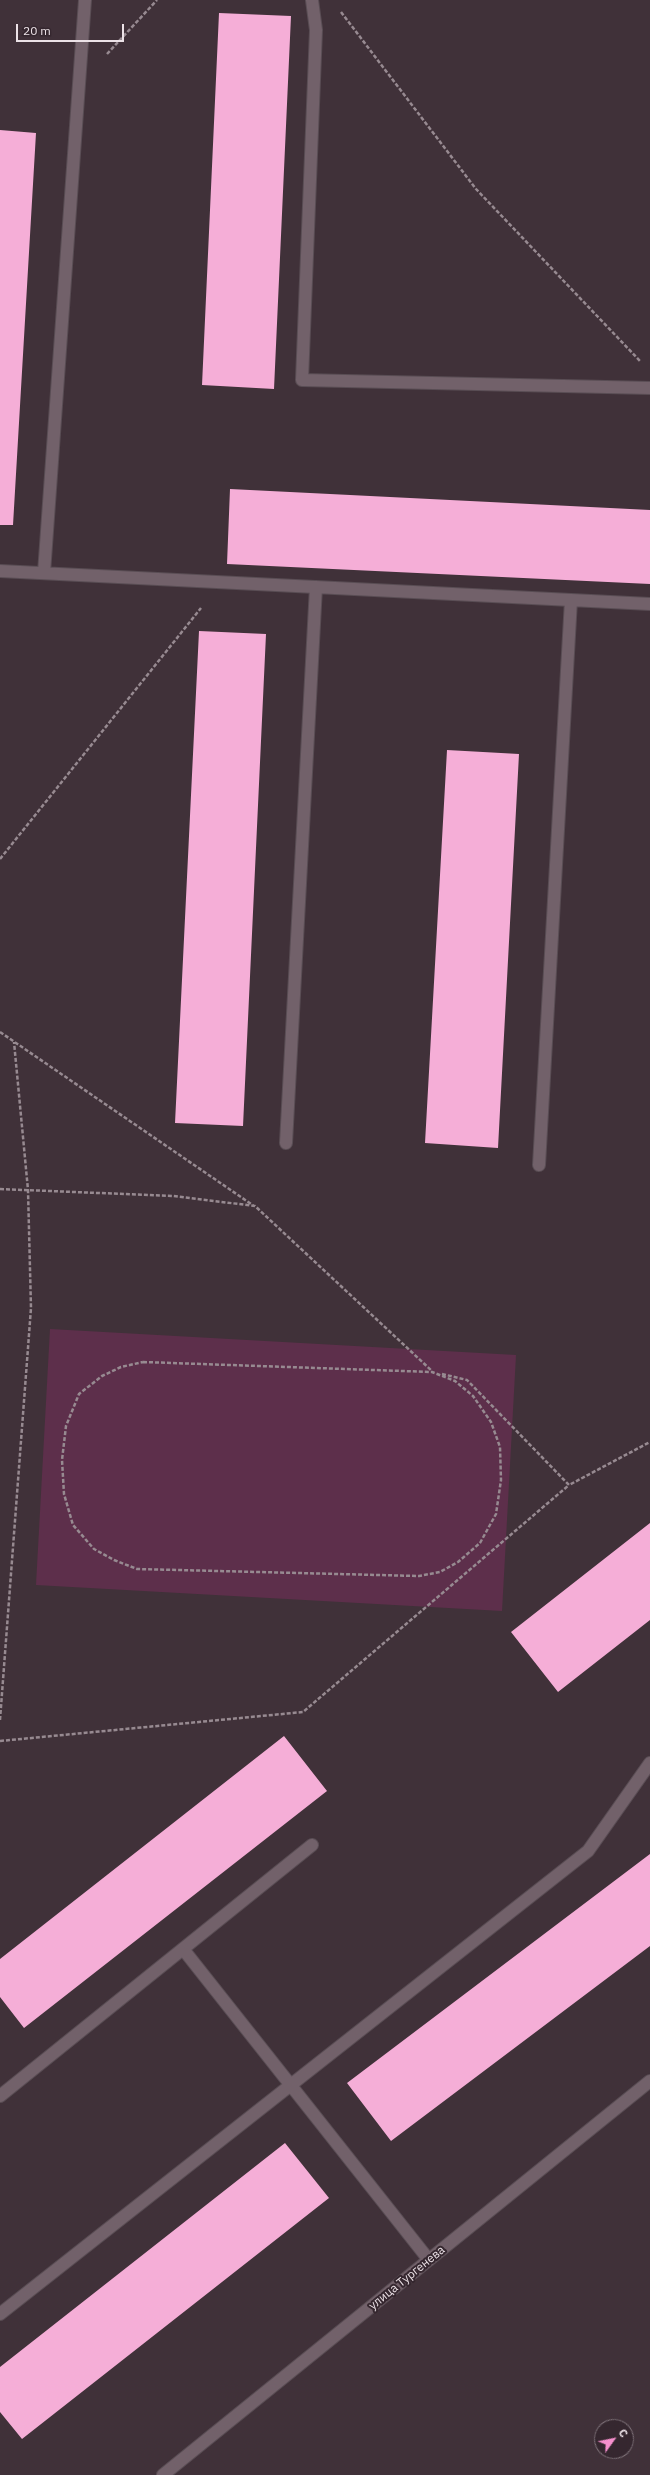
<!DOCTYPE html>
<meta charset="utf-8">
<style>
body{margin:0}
#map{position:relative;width:650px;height:2475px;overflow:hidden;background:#403139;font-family:"IBM Plex Sans",sans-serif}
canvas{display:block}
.north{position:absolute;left:594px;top:2419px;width:40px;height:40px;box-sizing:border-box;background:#35272f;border:1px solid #7e7279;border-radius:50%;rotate:57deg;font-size:11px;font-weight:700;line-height:16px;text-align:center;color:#ece2e7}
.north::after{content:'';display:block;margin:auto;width:14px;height:18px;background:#f790ce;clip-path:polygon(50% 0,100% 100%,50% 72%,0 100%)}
.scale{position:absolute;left:16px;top:24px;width:108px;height:18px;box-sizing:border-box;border:2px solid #ece2e7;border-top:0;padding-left:5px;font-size:12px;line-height:14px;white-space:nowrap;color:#ece2e7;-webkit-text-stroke:3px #35272f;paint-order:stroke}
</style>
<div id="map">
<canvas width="650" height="2475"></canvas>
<div class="north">С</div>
<div class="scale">20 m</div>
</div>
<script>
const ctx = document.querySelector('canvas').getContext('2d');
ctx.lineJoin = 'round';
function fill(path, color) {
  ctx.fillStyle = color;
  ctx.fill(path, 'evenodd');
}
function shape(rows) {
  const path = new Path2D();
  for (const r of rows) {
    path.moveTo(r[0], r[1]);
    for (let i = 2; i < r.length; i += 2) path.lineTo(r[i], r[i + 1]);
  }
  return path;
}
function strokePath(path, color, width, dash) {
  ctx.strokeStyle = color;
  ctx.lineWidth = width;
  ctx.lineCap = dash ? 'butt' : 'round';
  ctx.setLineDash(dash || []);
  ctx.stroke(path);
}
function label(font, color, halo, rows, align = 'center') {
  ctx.font = font + ' "IBM Plex Sans",sans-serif';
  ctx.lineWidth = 4;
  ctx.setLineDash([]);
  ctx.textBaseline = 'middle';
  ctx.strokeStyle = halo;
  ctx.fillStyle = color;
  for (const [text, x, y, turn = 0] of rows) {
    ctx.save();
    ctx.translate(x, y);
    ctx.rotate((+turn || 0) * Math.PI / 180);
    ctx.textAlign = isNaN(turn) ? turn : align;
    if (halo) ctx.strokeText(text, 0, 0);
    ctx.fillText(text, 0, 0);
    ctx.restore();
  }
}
fill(shape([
 [50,1329,516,1355,502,1611,36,1585]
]), '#5d2f4b');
fill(shape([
 [219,13,291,16,274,389,202,385],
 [0,130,36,133,13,525,0,525],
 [230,489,650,510,650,584,227,564],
 [199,631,266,634,243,1126,175,1123],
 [447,750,519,754,498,1148,425,1143],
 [650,1523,650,1620,558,1692,511,1632],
 [284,1736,327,1791,24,2028,0,1997,0,1959],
 [650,1854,650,1946,391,2141,347,2083],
 [285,2143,329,2198,22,2439,0,2412,0,2367]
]), '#f5aed7');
const minor = shape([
 [312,0,316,30,302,380,650,388],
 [0,571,571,600,539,1165],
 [44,573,85,0],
 [571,600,650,604],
 [286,1143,316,587],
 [183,1949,429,2260],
 [0,2096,312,1845],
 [0,2314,588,1851,650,1763],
 [163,2475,650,2081]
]);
strokePath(minor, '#594d54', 14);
strokePath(shape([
 [341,12,476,189,640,361],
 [107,54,157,0],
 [0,859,201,608],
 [0,1032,254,1206],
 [0,1189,173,1196,255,1206,432,1371],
 [143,1362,432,1372,455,1381,473,1396,491,1422,500,1447,501,1480,496,1514,480,1543,458,1562,440,1572,419,1576,137,1569,114,1560,94,1549,73,1525,64,1494,62,1460,66,1426,79,1394,102,1376,121,1367,143,1362],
 [442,1374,467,1380,569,1485,650,1442],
 [0,1720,31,1308,28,1190,14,1042],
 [0,1741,303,1712,569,1485]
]), '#978a91', 2.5, [4, 2]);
strokePath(minor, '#72616a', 12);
label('12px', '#ece2e7', '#35272f', [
 ["улица Тургенева",407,2278,-39]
]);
</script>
